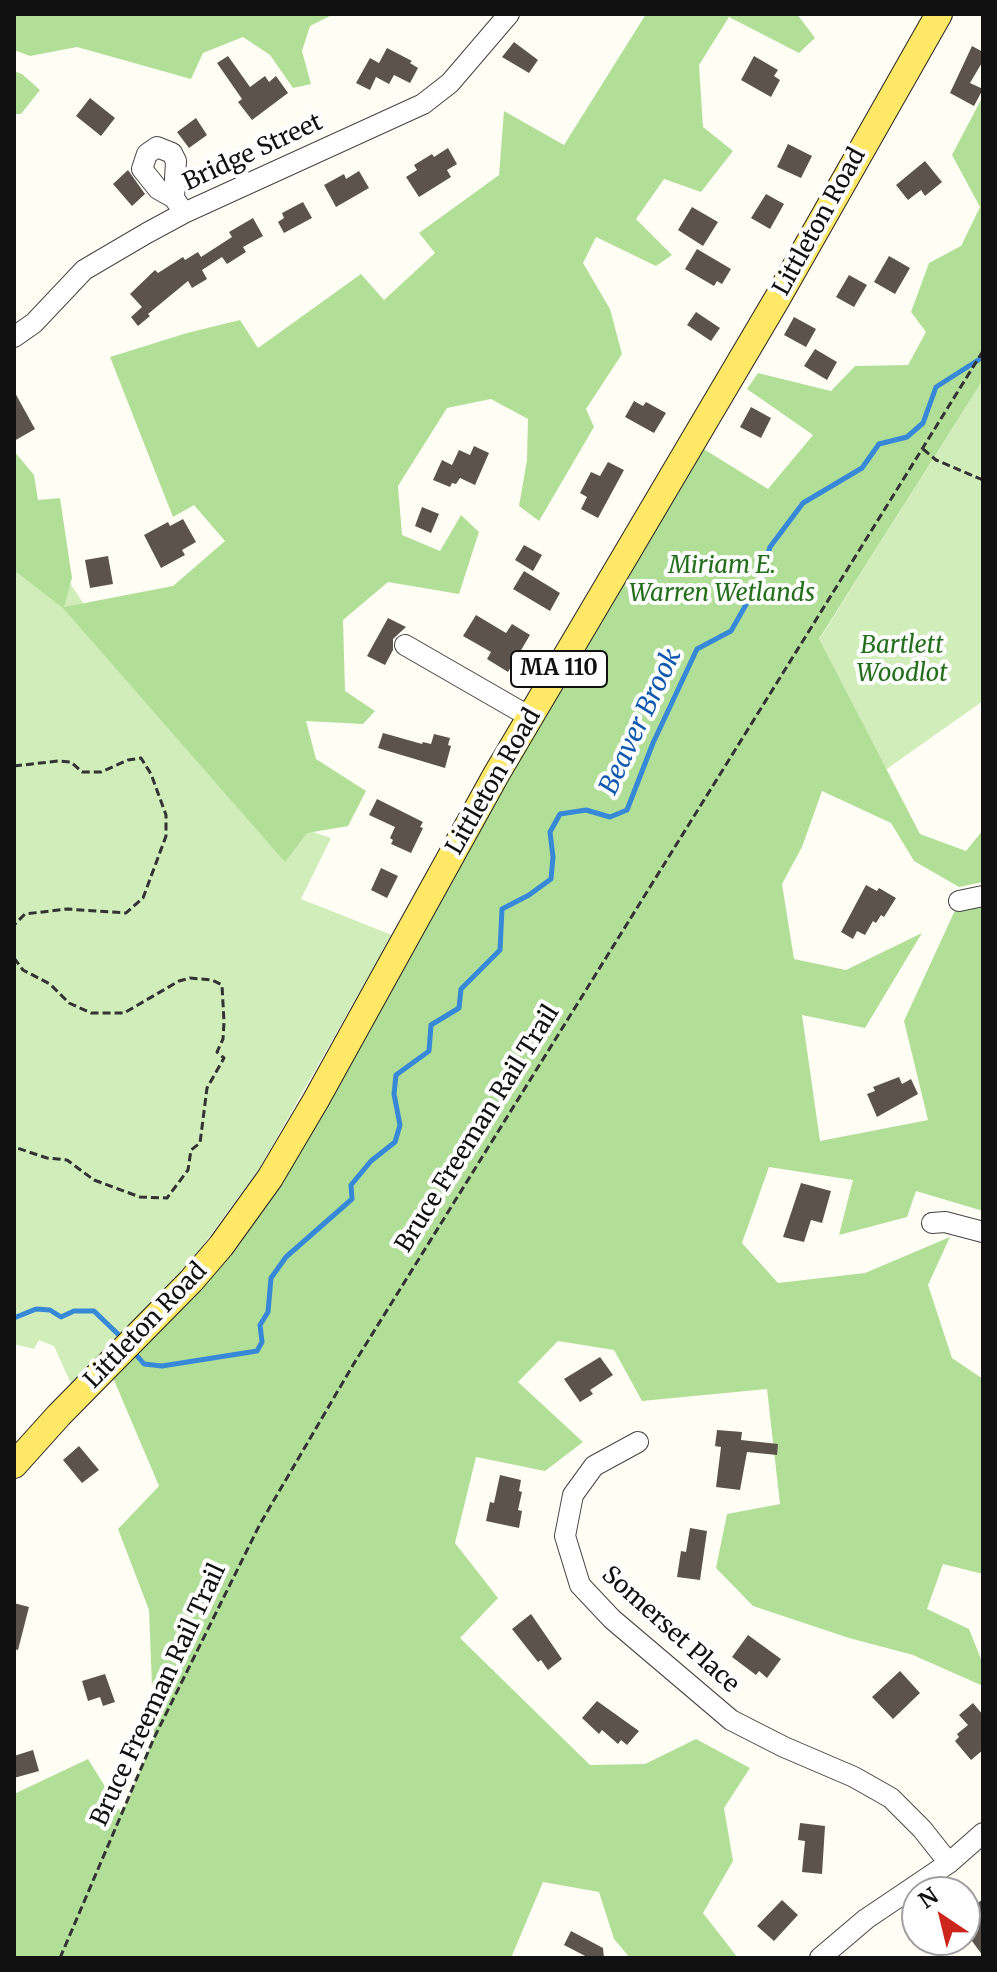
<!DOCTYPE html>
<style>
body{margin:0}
#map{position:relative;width:997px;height:1972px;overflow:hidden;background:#fffef5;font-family:Merriweather,serif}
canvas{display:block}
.frame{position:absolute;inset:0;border:16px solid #111;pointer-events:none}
.north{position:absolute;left:901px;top:1876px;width:80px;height:80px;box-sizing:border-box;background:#fff;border:2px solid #a0a0a0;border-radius:50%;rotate:325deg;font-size:22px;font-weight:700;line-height:32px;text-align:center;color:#111}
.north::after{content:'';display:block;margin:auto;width:28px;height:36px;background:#cc261d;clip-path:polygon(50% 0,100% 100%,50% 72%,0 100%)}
</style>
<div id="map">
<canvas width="997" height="1972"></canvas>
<div class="frame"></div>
<div class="north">N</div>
</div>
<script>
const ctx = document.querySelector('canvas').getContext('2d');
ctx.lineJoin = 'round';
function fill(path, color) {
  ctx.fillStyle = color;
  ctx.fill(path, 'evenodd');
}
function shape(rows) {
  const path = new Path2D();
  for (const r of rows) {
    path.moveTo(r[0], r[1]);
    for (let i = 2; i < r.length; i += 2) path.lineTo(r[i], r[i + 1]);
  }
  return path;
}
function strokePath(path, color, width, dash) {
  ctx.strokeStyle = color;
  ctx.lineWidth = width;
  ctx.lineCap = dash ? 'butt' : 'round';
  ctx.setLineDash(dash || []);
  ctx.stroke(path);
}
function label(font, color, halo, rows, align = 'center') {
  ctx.font = font + ' Merriweather,serif';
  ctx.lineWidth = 8;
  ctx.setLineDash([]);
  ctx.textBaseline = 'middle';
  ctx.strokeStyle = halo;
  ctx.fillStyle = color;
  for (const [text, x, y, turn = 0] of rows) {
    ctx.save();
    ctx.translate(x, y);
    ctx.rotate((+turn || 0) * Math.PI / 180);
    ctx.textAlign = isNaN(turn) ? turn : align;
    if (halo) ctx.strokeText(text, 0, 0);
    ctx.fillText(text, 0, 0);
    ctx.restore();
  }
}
fill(shape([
 [983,380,983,701,874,778,788,689],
 [14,499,93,618,280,821,331,838,301,899,392,935,259,1169,185,1270,72,1386,54,1346,39,1340,34,1349,14,1344]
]), '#d0edba');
fill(shape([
 [14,14,334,14,310,26,302,51,311,84,293,88,270,55,243,37,203,53,191,79,77,47,30,56,14,50],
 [646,14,797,14,815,38,799,53,729,17,699,65,703,127,733,151,701,192,664,179,636,219,672,255,656,266,596,237,583,263,610,309,622,354,586,409,594,427,539,521,519,506,527,460,528,419,491,399,447,408,398,486,402,535,440,551,461,515,479,532,459,594,388,582,343,620,345,691,375,711,363,724,306,721,316,759,366,791,348,826,307,833,285,862,63,608,14,570,14,451,34,475,38,500,60,498,72,578,64,607,173,586,225,541,194,505,173,517,110,357,187,333,240,320,258,348,361,274,384,300,435,253,419,233,499,175,504,111,564,145],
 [14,71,22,74,40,90,21,114,14,114],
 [983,96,983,380,819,639,920,834,966,851,983,830,983,882,959,887,914,861,891,823,822,791,802,847,782,884,794,959,846,970,922,933,865,1028,802,1015,820,1141,928,1120,904,1021,957,906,983,899,983,1211,916,1191,907,1217,839,1235,853,1180,769,1167,742,1243,778,1283,865,1273,950,1237,928,1285,952,1358,983,1379,983,1574,943,1564,927,1609,969,1629,983,1664,983,1686,913,1655,849,1638,753,1606,716,1568,727,1514,780,1504,767,1389,642,1401,614,1350,558,1341,518,1382,583,1442,545,1471,476,1457,455,1543,498,1598,460,1638,590,1765,645,1764,696,1739,750,1768,724,1808,733,1861,703,1913,738,1958,630,1958,614,1939,599,1892,543,1882,511,1958,14,1958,14,1794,88,1759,122,1814,154,1738,149,1610,118,1529,159,1486,108,1366,221,1246,694,443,768,489,813,435,747,389,758,373,831,391,855,366,908,365,926,332,911,312,929,263,961,246,980,207,952,155]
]), '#b2df98');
strokePath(shape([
 [14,1318,36,1309,50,1310,61,1317,74,1311,94,1311,122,1338],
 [133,1351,144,1364,162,1366,257,1351,262,1342,260,1325,268,1312,271,1278,286,1257,352,1199,351,1185,371,1161,395,1142,400,1125,394,1094,396,1075,429,1051,431,1025,459,1008,461,989,500,950,502,909,529,895,551,879,553,857,550,832,560,814,586,810,610,817,627,810,653,743,697,649,731,631,760,580,770,547,803,503,862,468,879,444,907,437,923,423,936,387,983,357]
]), '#3788d7', 5);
fill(shape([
 [514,42,538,60,529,73,502,57],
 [972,46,983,52,983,61,970,83,983,89,974,106,950,93],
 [387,48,412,61,410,63,418,68,410,83,394,75,389,84,376,77,370,90,356,83,370,58,379,63],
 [228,56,250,87,265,76,269,82,276,76,288,93,252,120,238,102,242,99,217,63],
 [754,56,778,70,774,76,780,80,771,97,741,80],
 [90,98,115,118,101,136,76,116],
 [196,118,207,135,189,148,177,132],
 [788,144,812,156,801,178,777,167],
 [448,148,457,164,447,170,451,177,419,197,406,177,417,170,414,165,432,154,434,157],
 [925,161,942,182,925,196,921,190,908,200,896,185],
 [128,170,145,194,132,206,113,184],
 [359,171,369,188,336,207,324,185,344,174,346,179],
 [766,194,784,204,770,229,751,218],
 [303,202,312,218,284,233,278,222,284,218,282,213],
 [692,207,718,222,703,246,678,230],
 [253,218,263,236,243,247,246,252,227,264,222,257,202,270,207,279,192,288,188,281,148,314,150,316,138,326,131,317,142,307,130,294,155,270,158,273,183,257,185,260,198,252,201,257,232,237,229,232],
 [697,249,731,269,722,284,717,281,714,286,685,269],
 [889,256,910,268,895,294,874,282],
 [849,275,867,285,854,307,836,297],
 [696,312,720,328,711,341,687,325],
 [794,317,816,329,806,347,784,335],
 [815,349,837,362,827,380,804,366],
 [14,391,35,429,14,441],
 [634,401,643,406,646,402,666,413,654,433,625,417],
 [751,407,771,418,761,438,740,427],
 [474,446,489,453,475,485,460,478,456,484,452,483,450,487,433,480,442,460,452,465,459,450,470,455],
 [608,462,624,470,598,518,581,509,587,497,580,493,591,472,600,476],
 [422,507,439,514,431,533,415,526],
 [183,519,196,542,182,550,185,555,161,568,144,535,168,522,170,526],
 [524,545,542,555,533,571,515,560],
 [108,556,113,584,90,588,85,560],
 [524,571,560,593,550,611,513,589],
 [476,615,506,633,512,624,530,635,508,672,487,659,491,652,463,636],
 [388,618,406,627,393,639,393,650,385,665,367,656],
 [383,733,422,744,423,742,431,744,434,734,450,738,448,745,451,746,445,768,378,748],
 [377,799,423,822,420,827,423,828,411,853,391,844,393,840,390,838,395,827,369,815],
 [381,868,398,876,387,898,371,890],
 [866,885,877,891,879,888,896,898,884,917,881,915,876,923,873,921,865,935,857,931,853,939,841,932],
 [899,1077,902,1084,911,1079,918,1094,877,1117,867,1094,875,1091,873,1087],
 [801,1183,831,1191,822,1223,811,1220,804,1242,783,1237],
 [600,1357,613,1375,590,1390,593,1394,580,1402,564,1379],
 [717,1430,742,1432,741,1440,778,1444,777,1455,747,1452,740,1490,716,1487,721,1447,715,1446],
 [79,1446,99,1470,82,1483,63,1460],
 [500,1475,521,1480,519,1491,522,1492,518,1510,522,1511,519,1528,486,1521,490,1502,494,1503],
 [690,1528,707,1531,700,1580,677,1577,681,1551,686,1552],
 [14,1603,29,1607,18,1650,14,1649],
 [531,1614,562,1659,548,1670,541,1660,538,1662,512,1629],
 [748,1635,781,1659,767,1678,759,1671,756,1675,732,1657],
 [900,1671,920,1693,893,1719,872,1697],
 [105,1674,115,1702,103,1706,100,1697,88,1701,82,1681],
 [597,1701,639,1731,627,1745,621,1740,618,1744,602,1730,599,1734,582,1718],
 [973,1703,983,1715,983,1750,971,1760,955,1741,959,1737,957,1734,968,1725,959,1715],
 [33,1750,39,1771,14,1778,14,1756],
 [800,1823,825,1826,822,1874,802,1872,805,1841,798,1840],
 [983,1899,983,1956,969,1937,965,1940,965,1925,970,1922,965,1912],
 [782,1900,798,1915,774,1941,757,1926],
 [571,1931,603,1948,604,1958,589,1958,564,1945]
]), '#5b534c');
const minor = shape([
 [174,198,176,161,172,153,157,147,147,154,142,169,158,189,174,198,184,213],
 [14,337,34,323,84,270,147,233,184,213,423,104,450,83,509,14],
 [405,645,530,717],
 [959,901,983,896],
 [932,1223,945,1222,983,1232],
 [638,1442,594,1466,573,1495,565,1536,580,1585,612,1619,731,1720,784,1747,854,1777,891,1798,922,1829,949,1863],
 [820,1958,866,1919,949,1863,983,1833]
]);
const major = shape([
 [14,1465,59,1415,191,1281,221,1246,270,1178,316,1100,497,773,777,299,939,14]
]);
strokePath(minor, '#444', 22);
strokePath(major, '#222', 28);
strokePath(shape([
 [923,449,936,460,983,480],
 [14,766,58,761,71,762,82,772,101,772,128,760,141,758,151,774,166,815,166,836,143,898,126,913,67,909,25,914,14,925],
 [14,958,23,970,50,984,69,1003,91,1013,124,1013,179,981,190,978,212,980,222,985,224,1022,223,1039,217,1052,224,1058,207,1088,200,1143,191,1150,188,1170,167,1198,140,1197,94,1180,67,1160,47,1158,14,1147],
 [60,1958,154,1738,260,1524,353,1365,983,351]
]), '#333', 3, [8, 4]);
strokePath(minor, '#fff', 20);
strokePath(major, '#ffe865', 26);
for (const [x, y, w] of [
 [559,669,96]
]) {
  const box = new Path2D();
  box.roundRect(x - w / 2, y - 18, w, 36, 6);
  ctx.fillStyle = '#fff';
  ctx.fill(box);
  strokePath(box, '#111', 2);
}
label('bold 22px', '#111', null, [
 ["MA 110",559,669]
]);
label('24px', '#111', '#fff', [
 ["Bridge Street",253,153,-25],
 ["Littleton Road",820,222,-61],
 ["Littleton Road",494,782,-60],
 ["Bruce Freeman Rail Trail",478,1129,-58],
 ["Littleton Road",146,1326,-46],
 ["Somerset Place",670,1630,42],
 ["Bruce Freeman Rail Trail",159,1695,-65]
]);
label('italic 24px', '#246f1b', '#fff', [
 ["Miriam E.",722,566],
 ["Warren Wetlands",722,594],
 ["Bartlett",902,646],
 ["Woodlot",902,674]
]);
label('italic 26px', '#0f59ae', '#fff', [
 ["Beaver Brook",641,722,-65]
]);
</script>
